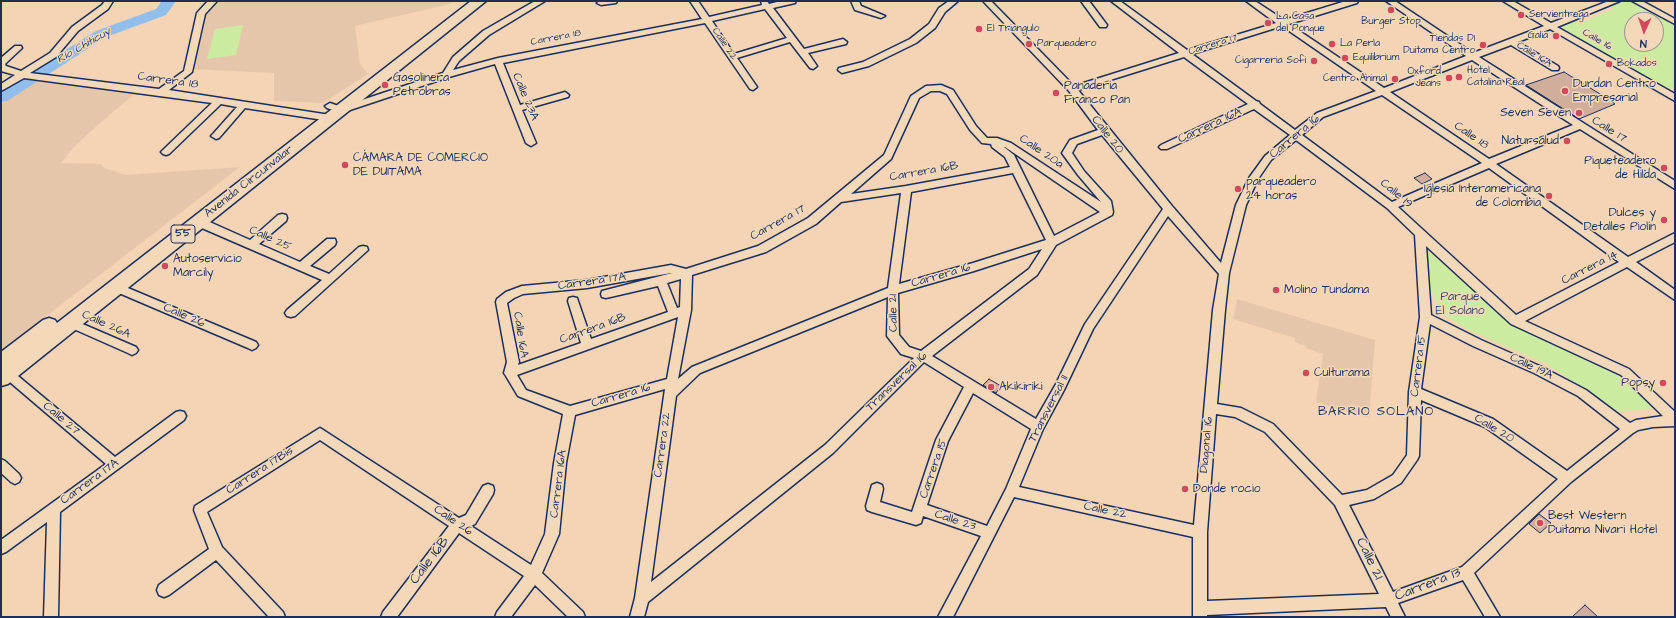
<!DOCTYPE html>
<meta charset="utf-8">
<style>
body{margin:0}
#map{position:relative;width:1676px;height:618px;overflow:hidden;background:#f5d4b5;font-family:"Architects Daughter",sans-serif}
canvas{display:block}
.frame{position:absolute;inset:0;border:2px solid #1b2f5e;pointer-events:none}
.north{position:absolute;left:1624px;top:12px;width:40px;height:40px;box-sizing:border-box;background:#f3d9ba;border:1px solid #9d9595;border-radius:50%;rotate:183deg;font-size:11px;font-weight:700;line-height:16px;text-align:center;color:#1b2f5e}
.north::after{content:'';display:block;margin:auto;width:14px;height:18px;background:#d1495b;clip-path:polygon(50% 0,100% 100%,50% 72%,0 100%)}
</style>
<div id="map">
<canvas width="1676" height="618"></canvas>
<div class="frame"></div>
<div class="north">N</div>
</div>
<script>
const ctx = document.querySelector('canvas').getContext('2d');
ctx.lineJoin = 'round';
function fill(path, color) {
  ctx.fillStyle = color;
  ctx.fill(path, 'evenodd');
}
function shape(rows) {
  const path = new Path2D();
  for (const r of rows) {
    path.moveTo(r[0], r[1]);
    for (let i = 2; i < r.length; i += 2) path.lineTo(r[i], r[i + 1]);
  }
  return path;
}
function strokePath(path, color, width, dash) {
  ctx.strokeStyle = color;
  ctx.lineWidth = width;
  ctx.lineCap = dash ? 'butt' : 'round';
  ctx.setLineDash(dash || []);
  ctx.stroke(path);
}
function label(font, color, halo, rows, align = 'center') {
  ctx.font = font + ' "Architects Daughter",sans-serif';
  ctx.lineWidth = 3;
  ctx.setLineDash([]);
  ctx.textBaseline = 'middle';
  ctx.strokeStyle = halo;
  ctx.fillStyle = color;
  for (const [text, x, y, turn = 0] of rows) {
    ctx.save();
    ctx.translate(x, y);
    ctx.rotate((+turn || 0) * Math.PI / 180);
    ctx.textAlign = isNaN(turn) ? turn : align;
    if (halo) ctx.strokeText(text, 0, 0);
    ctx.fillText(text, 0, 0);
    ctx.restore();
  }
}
fill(shape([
 [214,1,454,1,450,4,355,26,360,64,368,74,323,103,274,101,274,73,189,69,201,14],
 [35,81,138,91,100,123,73,148,61,163,101,164,104,168,126,175,240,167,1,351,1,104],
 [1237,299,1375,340,1369,418,1316,402,1323,354,1306,348,1306,346,1295,342,1295,338,1233,319]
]), '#e6c6ab');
fill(shape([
 [1625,1,1630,1,1675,24,1675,88,1668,90,1560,27,1577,21,1585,21,1613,9,1612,6],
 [1632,20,1656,20,1656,44,1632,44],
 [243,25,236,55,207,59,215,29],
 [1431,253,1504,318,1619,376,1658,408,1617,412,1547,364,1468,330,1444,315,1429,286,1423,254]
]), '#cdeaa1');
fill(shape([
 [162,1,176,1,166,15,106,37,7,101,1,102,1,90,96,31,156,9,162,1]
]), '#91beeb');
const building = shape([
 [1564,72,1605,97,1615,104,1579,119,1526,85,1564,72],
 [1425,173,1432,179,1422,184,1414,178,1425,173],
 [989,379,1001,386,996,393,983,385,989,379],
 [1539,514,1551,523,1540,533,1529,524,1539,514],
 [1585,605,1598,617,1572,617,1585,605]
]);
fill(building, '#d1ae9b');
strokePath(building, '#1b2f5e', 1);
const minor = shape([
 [105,1,113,1,108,9,78,31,56,57,30,73,159,89,184,71,197,13,208,1,217,1,205,14,192,72,169,90,330,115,335,118,330,121,245,108,219,138,216,139,211,136,213,134,237,107,221,104,169,154,166,155,163,154,161,152,163,150,212,103,24,78,1,91,1,84,15,75,1,71,1,58,15,46,21,46,22,48,5,64,6,66,21,71,50,53,72,27,102,5,105,1],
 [535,1,545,1,489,35,459,61,453,70,498,58,702,19,690,1,698,1,709,17,762,5,761,1,767,1,769,4,781,1,796,1,795,3,773,8,804,49,843,39,847,42,846,44,808,53,817,66,813,69,810,68,790,42,737,58,757,87,753,90,750,89,705,23,503,63,520,105,565,92,569,95,568,97,522,110,536,143,531,146,526,143,495,64,449,77,341,113,327,108,325,106,330,103,341,107,443,73,453,57,483,31,535,1],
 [765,9,787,38,734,54,712,21,765,9],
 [599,1,617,1,616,3,601,5,597,3,599,1],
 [851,1,859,1,861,6,885,16,881,18,855,10,851,1],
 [949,1,958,1,945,12,935,28,916,43,869,66,842,73,838,70,839,68,863,62,910,39,929,24,939,8,949,1],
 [983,1,991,1,1074,86,1179,53,1111,1,1120,1,1187,50,1276,23,1246,1,1255,1,1284,20,1346,1,1358,1,1357,3,1289,24,1384,88,1466,56,1386,1,1395,1,1473,53,1544,26,1503,1,1513,1,1551,23,1609,1,1620,1,1557,27,1675,94,1675,101,1550,29,1518,42,1558,66,1559,68,1558,70,1552,70,1511,45,1479,57,1675,181,1675,189,1580,129,1496,164,1628,257,1675,233,1675,242,1636,262,1675,290,1675,300,1627,267,1525,321,1629,369,1675,412,1675,426,1653,427,1638,430,1633,433,1571,482,1474,573,1500,617,1485,617,1463,580,1398,603,1405,617,1391,617,1386,607,1207,615,1207,617,1193,617,1193,537,1014,497,953,617,938,617,981,536,923,516,921,523,916,525,872,512,867,510,866,506,872,485,877,483,882,485,883,489,880,502,912,512,936,440,964,387,924,362,833,453,648,602,644,617,630,617,635,598,665,389,575,415,566,463,559,534,542,573,583,612,585,617,568,617,535,585,511,617,495,617,497,612,524,576,459,533,397,617,381,617,383,612,449,526,320,440,207,512,222,547,283,612,285,617,269,617,216,560,169,595,164,597,159,595,157,590,159,585,209,549,194,510,195,506,320,428,459,518,466,515,483,486,488,484,493,486,494,490,493,494,475,524,471,526,531,565,545,534,554,463,563,414,518,396,506,376,504,373,507,362,496,302,497,299,506,292,522,286,587,280,671,265,686,269,758,246,808,218,884,155,911,96,926,86,941,85,953,90,976,126,987,138,997,138,1011,143,1101,202,1078,175,1062,153,1070,140,1098,130,1069,91,983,1],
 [1282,26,1376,91,1317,113,1295,130,1260,104,1259,102,1256,101,1192,54,1282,26],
 [1184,57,1248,104,1161,145,1159,147,1161,149,1167,149,1254,109,1290,135,1265,156,1249,178,1236,205,1221,263,1172,206,1078,90,1184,57],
 [1472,60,1573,125,1489,159,1390,92,1472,60],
 [931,91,940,91,947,94,970,130,982,143,991,144,992,147,1005,157,1010,167,906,186,851,194,891,159,919,98,931,91],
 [1382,95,1482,163,1392,202,1302,135,1323,117,1382,95],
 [1102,135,1163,209,1085,324,1056,384,1036,419,932,356,1037,275,1056,245,1112,215,1113,212,1111,201,1084,171,1072,153,1077,144,1102,135],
 [1296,140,1387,208,1415,235,1420,317,1409,392,1407,455,1393,475,1367,490,1342,495,1273,424,1241,408,1217,404,1225,310,1229,273,1246,205,1258,179,1271,160,1296,140],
 [1004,147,1005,147,1100,212,1054,236,1014,155,1004,147],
 [1489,168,1619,262,1516,315,1398,207,1489,168],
 [1013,173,1046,240,973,263,899,284,911,192,1013,173],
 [901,193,888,288,692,367,678,379,691,310,692,275,766,252,816,224,841,202,901,193],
 [1168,216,1219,274,1213,310,1194,525,1019,487,1043,429,1064,390,1093,329,1168,216],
 [1426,246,1511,324,1621,375,1663,416,1636,420,1630,423,1586,390,1542,367,1481,340,1431,315,1426,246],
 [1042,249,1029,269,921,351,909,347,899,335,898,293,974,271,1042,249],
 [671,273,672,273,606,290,602,291,601,294,602,297,606,298,658,286,668,312,591,339,578,301,577,298,573,297,569,298,568,301,581,343,518,365,519,362,507,303,514,298,523,294,587,288,671,273],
 [681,279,680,307,677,308,667,283,681,279],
 [888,297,887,336,901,354,914,358,825,445,651,582,676,396,700,373,888,297],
 [678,317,667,379,570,406,526,390,517,375,678,317],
 [1430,324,1473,346,1534,373,1578,396,1620,429,1567,471,1493,419,1421,389,1430,324],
 [973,393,1031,429,1006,489,987,526,927,505,948,441,973,393],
 [1421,400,1485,427,1558,479,1462,567,1393,592,1349,505,1374,499,1401,483,1417,460,1419,456,1421,400],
 [1216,414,1235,417,1265,432,1335,505,1379,594,1207,601,1207,532,1216,414],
 [1081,1,1089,1,1107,25,1106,27,1100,27,1081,1],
 [1632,1,1642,1,1675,19,1675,24,1632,1],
 [282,214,286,215,287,218,286,221,259,244,300,262,327,239,335,239,336,242,335,245,310,266,329,274,359,247,363,246,367,247,368,250,295,316,291,317,287,316,285,313,287,310,322,280,195,225,194,222,195,219,203,219,250,240,278,215,282,214],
 [116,283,256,342,258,345,256,348,252,350,248,348,112,290,111,287,112,284,116,283],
 [71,319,136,347,138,350,136,353,132,355,128,353,67,326,65,323,67,320,71,319],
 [8,369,12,371,115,457,176,412,180,411,184,412,186,416,184,420,60,512,58,617,44,617,47,522,6,552,1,554,1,540,106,464,4,377,2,374,4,371,8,369],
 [1,459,5,461,19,474,21,478,19,482,15,484,11,482,1,473,1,459]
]);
const trunk = shape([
 [471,1,486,1,8,384,1,386,1,352,43,320,49,318,55,320,57,323,471,1]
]);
strokePath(minor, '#1b2f5e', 3);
strokePath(trunk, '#1b2f5e', 3);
fill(minor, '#f3d9ba');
fill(trunk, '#f3d9ba');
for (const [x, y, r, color] of [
 [1391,10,4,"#d1495b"],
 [1521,15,4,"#d1495b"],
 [1268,23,4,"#d1495b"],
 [979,29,4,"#d1495b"],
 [1556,36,4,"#d1495b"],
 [1029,44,4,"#d1495b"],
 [1332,44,4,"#d1495b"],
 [1483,45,4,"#d1495b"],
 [1345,58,4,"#d1495b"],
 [1314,61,4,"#d1495b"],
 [1609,64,4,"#d1495b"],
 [1459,77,4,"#d1495b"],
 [1449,78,4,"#d1495b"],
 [1395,79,4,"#d1495b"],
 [385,85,4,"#d1495b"],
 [1565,91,4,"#d1495b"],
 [1056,93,4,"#d1495b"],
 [1579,113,4,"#d1495b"],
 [1567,141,4,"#d1495b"],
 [345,165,4,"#d1495b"],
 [1664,168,4,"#d1495b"],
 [1238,189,4,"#d1495b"],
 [1549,196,4,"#d1495b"],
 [1664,220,4,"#d1495b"],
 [165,266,4,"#d1495b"],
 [1276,290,4,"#d1495b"],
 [1306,373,4,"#d1495b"],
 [1663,383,4,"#d1495b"],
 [991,387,4,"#d1495b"],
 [1185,489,4,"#d1495b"],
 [1540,523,4,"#d1495b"]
]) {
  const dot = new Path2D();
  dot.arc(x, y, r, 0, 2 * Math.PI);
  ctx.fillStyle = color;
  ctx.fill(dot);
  strokePath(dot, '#f3d9ba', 1.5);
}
label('10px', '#1b2f5e', '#f3d9ba', [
 ["Servientrega",1529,15],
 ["La Casa",1276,17],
 ["del Ponque",1276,29],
 ["Burger Stop",1391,22,"center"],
 ["El Triangulo",987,29],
 ["Galia",1548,36,"right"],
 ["Tiendas D1",1475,39,"right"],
 ["Duitama Centro",1475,51,"right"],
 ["Parqueadero",1037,44],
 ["La Perla",1340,44],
 ["Equilibrium",1353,58],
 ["Cigarreria Sofi",1306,61,"right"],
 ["Bokados",1617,64],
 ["Hotel",1467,71],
 ["Catalina Real",1467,83],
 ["Oxford",1441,72,"right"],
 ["Jeans",1441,84,"right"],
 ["Centro Animal",1387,79,"right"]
], 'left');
label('10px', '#1b2f5e', '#f3d9ba', [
 ["Carrera 18",556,38,-11],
 ["Calle 16",1597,40,30],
 ["Calle 22",724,44,56],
 ["Carrera 17",1213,45,-17],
 ["Calle 16A",1534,55,31]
]);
label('italic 11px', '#2d4473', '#f3d9ba', [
 ["Río Chiticuy",84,46,-30]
]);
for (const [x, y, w] of [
 [183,234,24]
]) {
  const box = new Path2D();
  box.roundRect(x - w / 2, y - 9, w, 18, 3);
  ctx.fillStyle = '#f3d9ba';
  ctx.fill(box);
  strokePath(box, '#1b2f5e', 1);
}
label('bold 11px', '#1b2f5e', null, [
 ["55",183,234]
]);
label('12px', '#1b2f5e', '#f3d9ba', [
 ["Gasolinera",393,78],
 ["Petrobras",393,92],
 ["Durdan Centro",1573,84],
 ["Empresarial",1573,98],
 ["Panadería",1064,86],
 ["Franco Pan",1064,100],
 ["Seven Seven",1571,113,"right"],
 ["Natursalud",1559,141,"right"],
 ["CÁMARA DE COMERCIO",353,158],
 ["DE DUITAMA",353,172],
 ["Piqueteadero",1656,161,"right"],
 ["de Hilda",1656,175,"right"],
 ["parqueadero",1246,182],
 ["24 horas",1246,196],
 ["Iglesia Interamericana",1541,189,"right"],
 ["de Colombia",1541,203,"right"],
 ["Dulces y",1656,213,"right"],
 ["Detalles Piolín",1656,227,"right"],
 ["Autoservicio",173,259],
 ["Marcily",173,273],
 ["Molino Tundama",1284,290],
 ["Culturama",1314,373],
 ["Popsy",1655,383,"right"],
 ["Akikiriki",999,387],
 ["Donde rocio",1193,489],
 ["Best Western",1548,516],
 ["Duitama Nivari Hotel",1548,530]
], 'left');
label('12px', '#1b2f5e', '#f3d9ba', [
 ["Carrera 18",168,81,8],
 ["Calle 23A",525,97,67],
 ["Carrera 16A",1210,126,-25],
 ["Calle 17",1609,130,32],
 ["Calle 20",1107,135,52],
 ["Calle 18",1471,136,34],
 ["Carrera 16",1295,137,-40],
 ["Calle 20a",1041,152,34],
 ["Carrera 16B",924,172,-10],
 ["Avenida Circunvalar",249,182,-38],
 ["Calle 19",1396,194,40],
 ["Carrera 17",778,223,-29],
 ["Calle 25",270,239,24],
 ["Carrera 14",1590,268,-27],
 ["Carrera 16",941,276,-16],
 ["Carrera 17A",592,282,-8],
 ["Calle 21",894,313,-91],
 ["Calle 26",184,316,23],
 ["Calle 26A",106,325,24],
 ["Carrera 16B",593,329,-20],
 ["Calle 16A",520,335,81],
 ["Carrera 15",1419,366,-83],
 ["Calle 19A",1531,367,25],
 ["Transversal 16",897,382,-44],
 ["Carrera 16",621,396,-16],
 ["Transversal 11",1049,409,-63],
 ["Calle 27",61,419,40],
 ["Calle 20",1494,429,31],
 ["Carrera 22",663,445,-82],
 ["Diagonal 16",1207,445,-85],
 ["Carrera 15",934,469,-71],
 ["Carrera 17Bis",260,471,-33],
 ["Carrera 17A",90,482,-36],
 ["Carrera 16A",559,484,-83],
 ["Calle 22",1105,511,12],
 ["Calle 26",453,521,34],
 ["Calle 23",955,521,18]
]);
label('12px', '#364b68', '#f3d9ba', [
 ["Parque",1460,297],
 ["El Solano",1460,311]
]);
ctx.letterSpacing = '1px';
label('13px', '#1b2f5e', '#f3d9ba', [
 ["BARRIO SOLANO",1376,412]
]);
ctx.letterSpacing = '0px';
label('14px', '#1b2f5e', '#f3d9ba', [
 ["Calle 21",1369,559,64],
 ["Calle 16B",430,561,-53],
 ["Carrera 13",1428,585,-21]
]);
</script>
